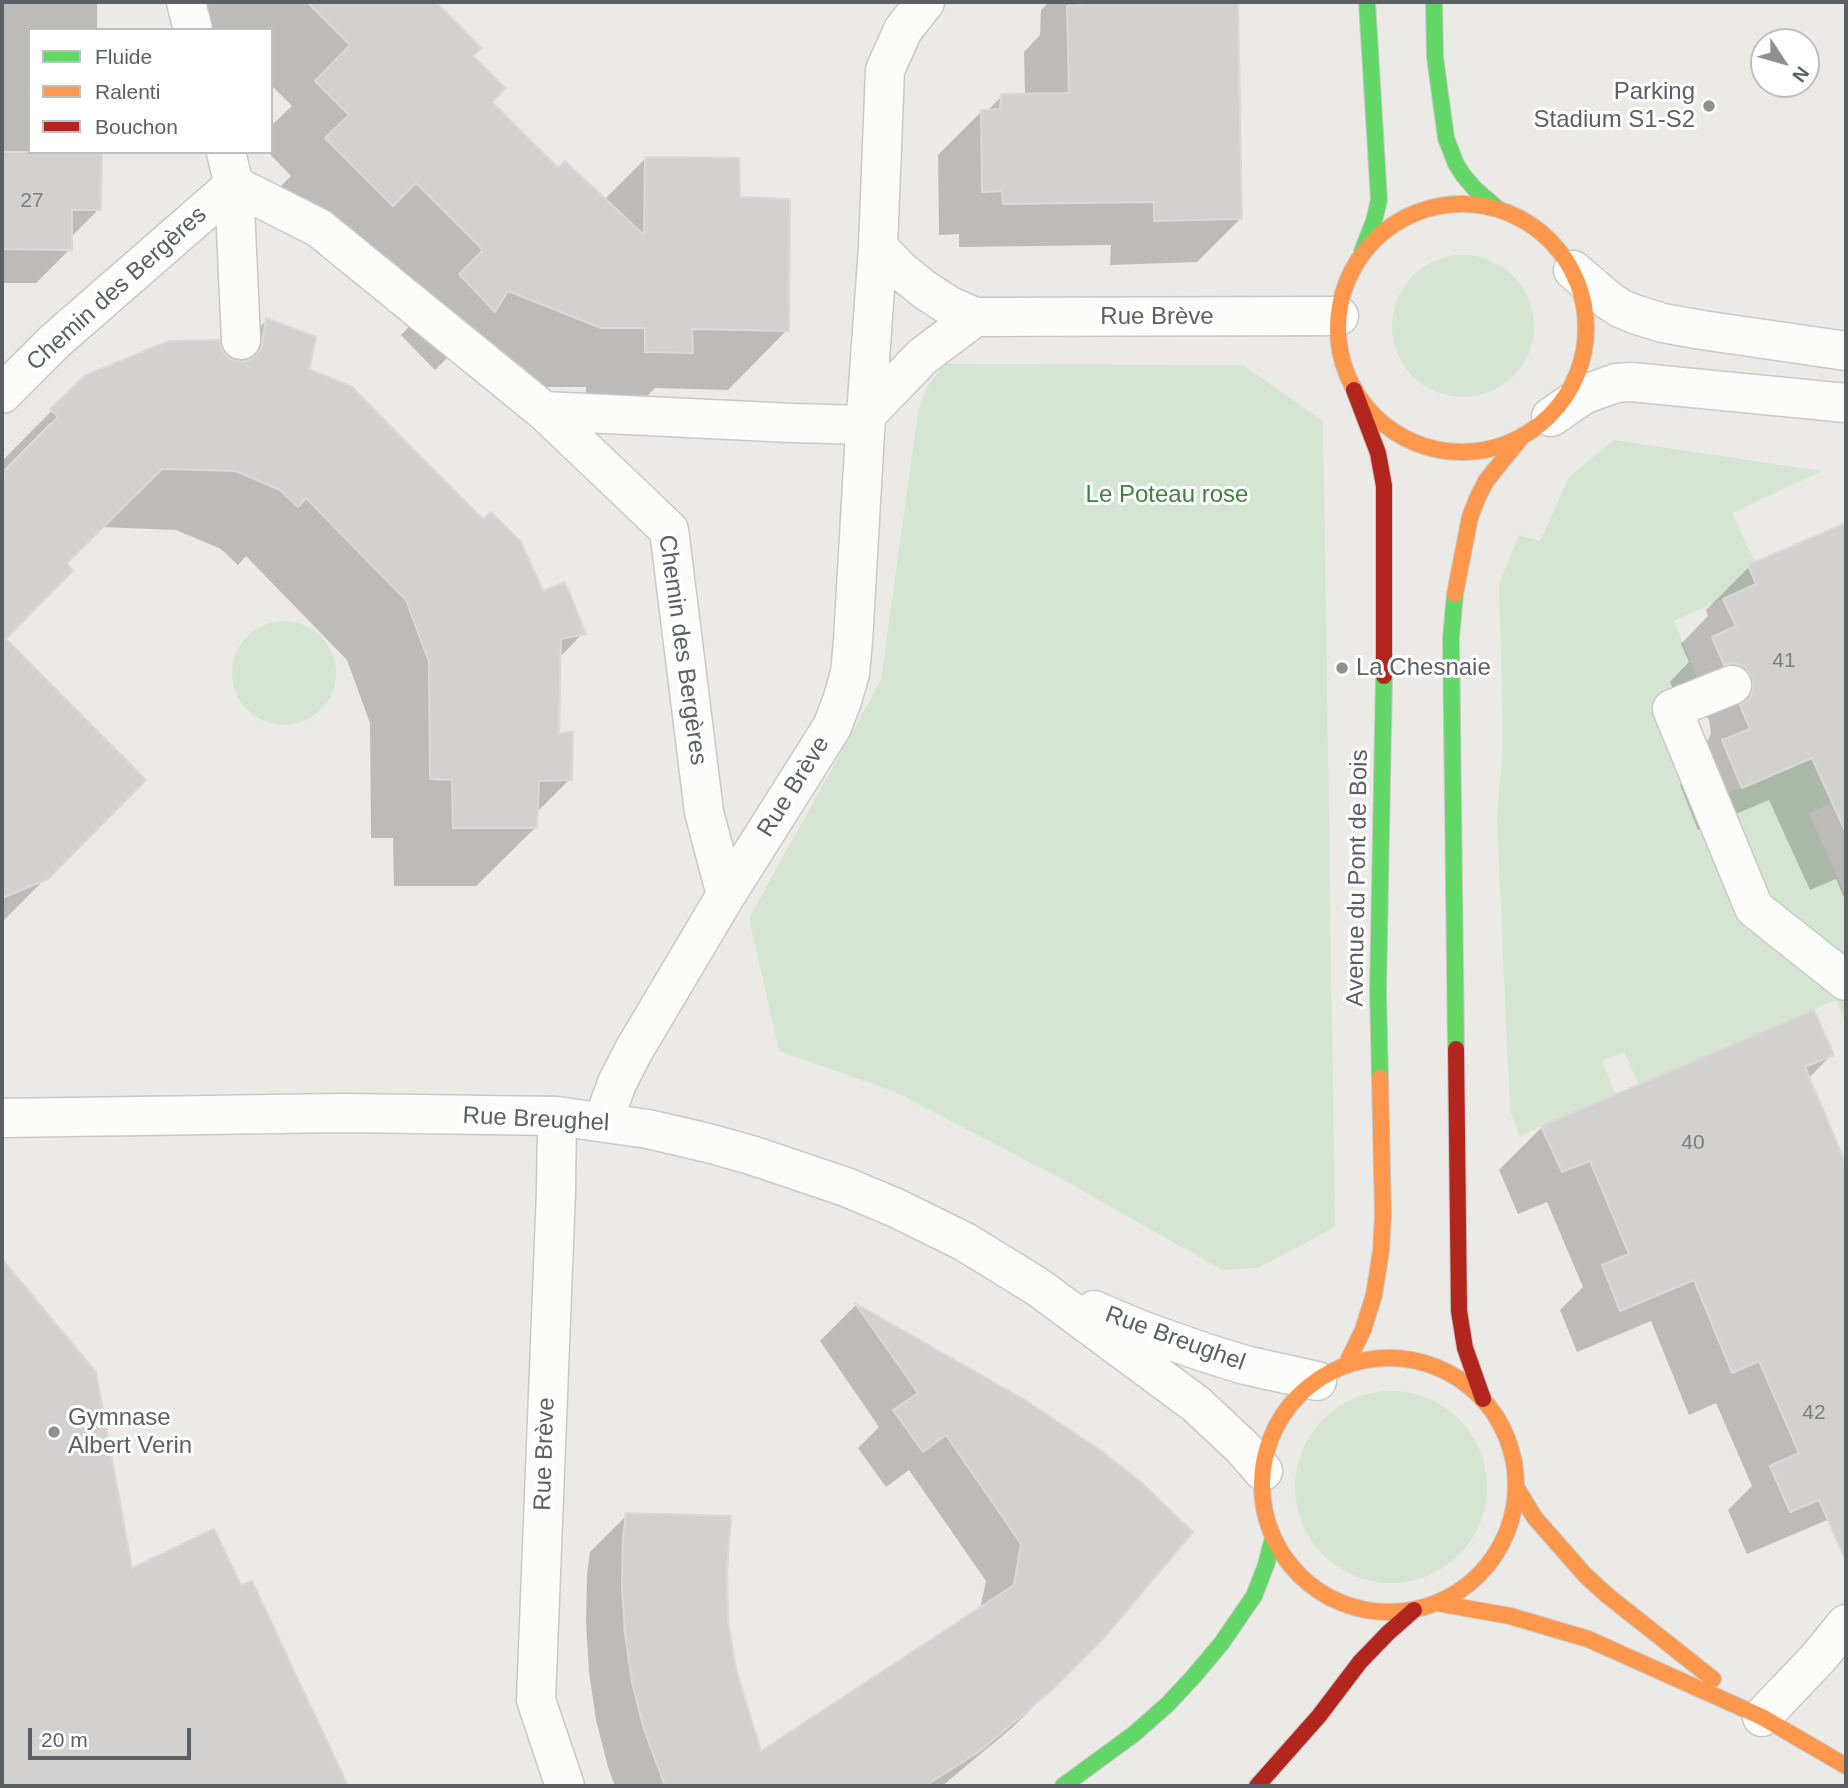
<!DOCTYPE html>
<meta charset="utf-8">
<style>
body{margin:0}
#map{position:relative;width:1848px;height:1788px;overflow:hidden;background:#ebeae6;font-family:Arial,sans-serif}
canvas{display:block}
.frame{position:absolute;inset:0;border:4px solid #5c5f63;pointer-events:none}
.legend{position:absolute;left:28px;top:28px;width:245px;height:126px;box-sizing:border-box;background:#fff;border:2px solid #bebfc1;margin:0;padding:9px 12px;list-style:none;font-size:21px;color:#5c5f63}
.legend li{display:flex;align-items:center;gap:14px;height:35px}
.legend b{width:35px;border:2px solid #bebfc1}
.north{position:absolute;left:1750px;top:28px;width:70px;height:70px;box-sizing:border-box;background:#fff;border:2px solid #bebfc1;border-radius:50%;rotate:126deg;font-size:19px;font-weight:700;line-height:28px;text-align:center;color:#5c5f63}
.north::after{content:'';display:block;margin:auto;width:24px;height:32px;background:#8e9091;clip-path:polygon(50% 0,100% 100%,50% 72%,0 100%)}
.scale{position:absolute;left:28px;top:1728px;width:163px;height:32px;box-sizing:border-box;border:4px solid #5c5f63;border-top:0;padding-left:9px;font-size:21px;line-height:24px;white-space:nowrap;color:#5c5f63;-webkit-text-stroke:5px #fff;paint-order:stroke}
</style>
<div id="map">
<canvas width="1848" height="1788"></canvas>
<div class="frame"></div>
<ul class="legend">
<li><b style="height:9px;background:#63d668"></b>Fluide</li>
<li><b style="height:9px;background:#ff974d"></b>Ralenti</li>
<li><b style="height:9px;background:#b3261e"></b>Bouchon</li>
</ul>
<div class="north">N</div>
<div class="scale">20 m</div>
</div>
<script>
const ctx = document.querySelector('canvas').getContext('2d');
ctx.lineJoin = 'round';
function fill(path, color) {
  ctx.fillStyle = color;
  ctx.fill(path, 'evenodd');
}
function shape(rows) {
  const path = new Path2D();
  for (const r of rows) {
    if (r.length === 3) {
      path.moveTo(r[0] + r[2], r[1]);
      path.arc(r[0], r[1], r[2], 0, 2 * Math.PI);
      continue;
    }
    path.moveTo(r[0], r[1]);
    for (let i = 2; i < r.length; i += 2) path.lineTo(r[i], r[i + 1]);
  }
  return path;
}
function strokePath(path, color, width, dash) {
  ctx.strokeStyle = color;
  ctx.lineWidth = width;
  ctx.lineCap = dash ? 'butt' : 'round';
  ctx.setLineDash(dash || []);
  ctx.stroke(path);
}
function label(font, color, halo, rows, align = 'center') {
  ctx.font = font + ' Arial,sans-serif';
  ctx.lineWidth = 6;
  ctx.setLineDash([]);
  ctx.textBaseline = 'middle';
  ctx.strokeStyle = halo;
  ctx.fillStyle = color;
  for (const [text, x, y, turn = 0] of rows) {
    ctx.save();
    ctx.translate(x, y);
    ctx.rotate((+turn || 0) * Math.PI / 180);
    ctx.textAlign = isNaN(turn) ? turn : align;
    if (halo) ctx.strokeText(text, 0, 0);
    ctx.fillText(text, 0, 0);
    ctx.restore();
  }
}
fill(shape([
 [1463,326,71],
 [944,364,1243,365,1323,421,1335,1227,1258,1268,1222,1270,1062,1179,895,1092,779,1051,749,918,881,680,918,412,925,390],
 [1613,440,1822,471,1732,513,1755,562,1756,584,1674,621,1701,687,1675,699,1721,795,1742,788,1846,743,1846,796,1809,813,1846,896,1846,1024,1836,1000,1639,1085,1624,1052,1602,1061,1616,1095,1541,1126,1520,1137,1510,1110,1497,821,1503,741,1499,584,1519,535,1540,541,1569,477],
 [284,673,52],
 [1391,1487,96]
]), '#d6e5d3');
fill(shape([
 [2,2,97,2,97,30,30,30,30,152,99,209,70,238,70,249,36,283,2,283],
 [197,2,433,2,479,48,471,56,490,102,558,171,604,200,646,158,738,199,787,330,728,390,655,388,632,411,586,410,586,387,540,387,453,352,435,370,401,335,425,310,356,241,332,264,268,199,291,176,268,152,271,152,271,126,292,106,271,85,271,30,209,30],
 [1049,2,1236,2,1241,218,1197,262,1110,265,1111,245,959,247,959,234,939,235,938,155,982,111,987,111,1002,96,1025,95,1024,52,1040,35,1041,10],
 [267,320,307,370,583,633,559,658,558,734,570,779,536,813,536,827,476,886,394,886,393,838,371,838,370,723,347,660,246,556,238,565,221,549,176,530,101,527,64,564,71,571,2,641,2,477,55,423,50,423,2,472,2,461,85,377,221,352,228,359],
 [1845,526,1846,529,1846,902,1836,879,1810,890,1769,800,1698,830,1680,785,1703,762,1698,750,1708,740,1711,733,1709,720,1702,710,1681,707,1670,682,1689,662,1681,644,1708,616,1706,610,1749,567],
 [53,689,144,780,2,922,2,737],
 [1831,1055,1808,1079,1844,1163,1846,1162,1846,1512,1747,1554,1728,1510,1752,1486,1716,1403,1689,1415,1651,1321,1577,1352,1560,1310,1583,1287,1547,1202,1518,1214,1499,1170,1542,1127],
 [19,1283,131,1571,240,1588,251,1583,347,1786,2,1786,2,1291],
 [856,1305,1024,1401,1102,1638,1013,1727,942,1786,615,1786,608,1767,596,1720,589,1672,586,1623,587,1575,590,1552,627,1515,725,1572,726,1621,734,1669,760,1754,980,1609,986,1581,909,1470,886,1487,858,1448,879,1427,820,1341]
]), '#0003');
const building = shape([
 [307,2,436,2,481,48,473,56,505,88,492,102,558,168,565,161,644,235,645,157,739,158,740,197,790,199,789,331,692,329,693,353,645,352,645,328,601,328,508,291,495,312,459,274,483,250,416,183,393,206,325,138,349,115,315,81,350,45,307,2],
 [1084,2,1238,2,1242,219,1154,221,1154,202,1003,204,1002,191,982,192,981,110,1000,109,1001,94,1069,93,1067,6,1084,5,1084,2],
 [2,152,102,152,101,210,72,210,72,250,2,249,2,152],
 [266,318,316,337,309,369,352,387,483,519,491,512,521,542,543,591,565,582,586,634,561,639,559,733,573,732,572,780,539,781,537,828,453,828,452,780,430,779,429,662,406,600,306,498,298,507,280,490,236,471,162,469,67,563,73,571,6,639,146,780,48,879,2,898,2,474,58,417,50,409,84,376,169,341,219,340,222,351,230,359,241,362,252,359,261,349,266,318],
 [1846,523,1846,833,1812,758,1742,788,1722,740,1750,729,1740,705,1750,698,1753,689,1752,678,1745,667,1734,663,1724,665,1712,637,1736,626,1723,599,1756,584,1748,565,1846,523],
 [1814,1010,1834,1055,1805,1067,1846,1164,1846,1561,1819,1500,1790,1512,1770,1466,1799,1453,1759,1361,1732,1373,1694,1280,1620,1311,1602,1265,1629,1254,1590,1161,1562,1172,1541,1126,1814,1010],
 [2,1259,96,1372,132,1568,214,1529,241,1585,252,1581,348,1786,2,1786,2,1259],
 [855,1303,1025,1400,1103,1452,1143,1484,1193,1532,1103,1639,1051,1691,980,1751,925,1786,665,1786,644,1729,632,1682,625,1634,622,1586,623,1537,626,1513,731,1516,727,1572,728,1621,736,1669,761,1751,1014,1585,1021,1544,946,1435,923,1452,893,1410,918,1393,855,1303]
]);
fill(building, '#d2d1cf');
strokePath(building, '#dad9d6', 2);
const street = shape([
 [186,2,193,30],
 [226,152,234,185,241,340],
 [878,247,900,270,925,290,948,305,975,317,1339,316],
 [1573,270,1608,300,1620,308,1634,314,1663,323,1702,330,1846,351],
 [2,394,55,341,234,185,319,228,544,411,669,530,704,812,726,895],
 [544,411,792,423,865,425],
 [866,415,923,356,975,317],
 [1551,417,1583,395,1616,383,1631,382,1846,403],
 [1732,685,1672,709,1754,908,1846,981],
 [557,1116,556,1191,536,1700,565,1786],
 [2,1118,343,1113,557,1116,648,1129,708,1143,751,1155,846,1187,896,1208,965,1242,1038,1287,1196,1404,1243,1448,1263,1471],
 [603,1122,617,1083,634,1050,726,895,832,727,842,701,850,673,853,641,866,415,878,247,885,70,903,30,925,2],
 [1094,1310,1141,1330,1203,1352,1245,1365,1317,1381],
 [1762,1717,1819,1657,1846,1624]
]);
const fast = shape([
 [1434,2,1435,57,1446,138,1456,164,1463,175,1475,189,1497,208],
 [1362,252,1374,221,1379,200,1367,2],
 [1455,594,1451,638,1456,1049],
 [1380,1078,1378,991,1384,676],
 [1063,1786,1134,1734,1168,1704,1194,1676,1221,1644,1254,1596,1266,1565,1273,1538]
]);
const slow = shape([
 [1462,328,124],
 [1455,594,1470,517,1477,499,1486,481,1520,439],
 [1389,1485,127],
 [1346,1365,1363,1330,1374,1295,1381,1251,1383,1216,1380,1078],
 [1516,1487,1535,1518,1585,1575,1608,1596,1713,1679],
 [1437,1603,1510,1616,1588,1639,1762,1717,1846,1766]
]);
const jam = shape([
 [1354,390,1378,453,1384,486,1384,676],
 [1456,1049,1459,1311,1465,1348,1483,1399],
 [1257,1786,1319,1716,1360,1662,1388,1633,1414,1610]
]);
strokePath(street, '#c8c8c8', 41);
strokePath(fast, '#c8c8c7', 18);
strokePath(slow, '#c8c8c7', 18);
strokePath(jam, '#c8c8c7', 18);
strokePath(street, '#fcfcfb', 38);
strokePath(fast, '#63d668', 16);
strokePath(slow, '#ff974d', 16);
strokePath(jam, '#b3261e', 16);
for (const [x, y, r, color] of [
 [1709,106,7,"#8e9091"],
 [1342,668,7,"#8e9091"],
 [54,1432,7,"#8e9091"]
]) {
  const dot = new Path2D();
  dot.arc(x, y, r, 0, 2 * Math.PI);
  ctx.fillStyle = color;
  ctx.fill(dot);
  strokePath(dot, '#fff', 2.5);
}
label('21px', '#7b7d7f', null, [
 ["27",32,201],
 ["41",1784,661],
 ["40",1693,1143],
 ["42",1814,1413]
]);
label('24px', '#5c5f63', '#fff', [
 ["Parking",1695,92,"right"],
 ["Stadium S1-S2",1695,120,"right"],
 ["La Chesnaie",1356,668],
 ["Gymnase",68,1418],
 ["Albert Verin",68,1446]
], 'left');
label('24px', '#5c5f63', '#fff', [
 ["Chemin des Bergères",117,289,-42],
 ["Rue Brève",1157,317],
 ["Chemin des Bergères",682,650,82],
 ["Rue Brève",794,787,-58],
 ["Avenue du Pont de Bois",1358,878,-89],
 ["Rue Breughel",536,1120,3],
 ["Rue Breughel",1175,1339,20],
 ["Rue Brève",545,1454,-88]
]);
label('24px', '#3f7f41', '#fff', [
 ["Le Poteau rose",1167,495]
]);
</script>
